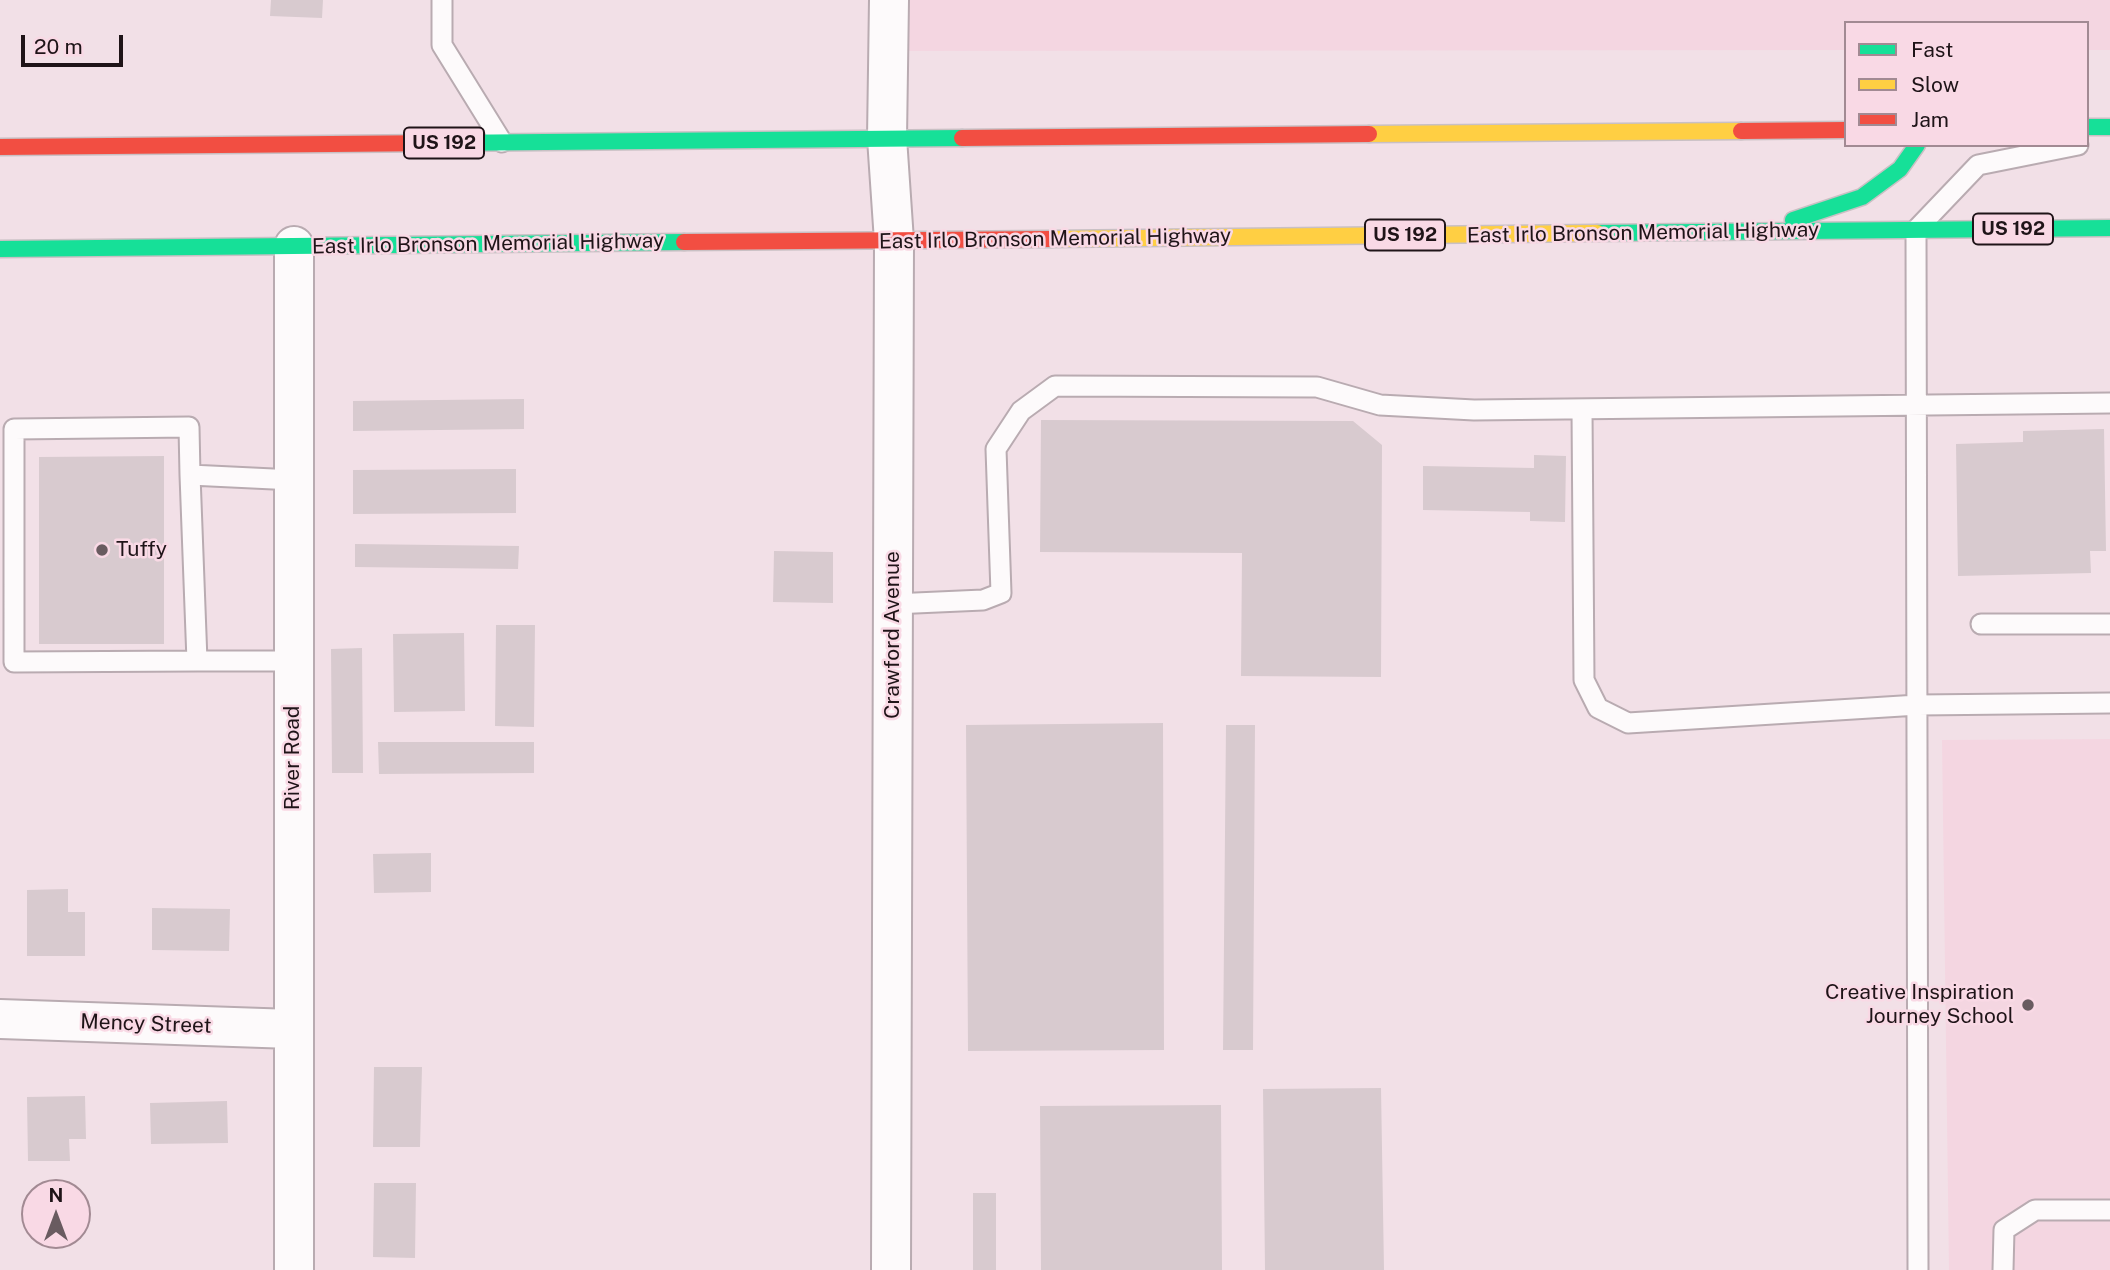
<!DOCTYPE html>
<style>
body{margin:0}
#map{position:relative;width:2110px;height:1270px;overflow:hidden;background:#f2e0e7;font-family:"Public Sans",sans-serif}
canvas{display:block}
.legend{position:absolute;left:1844px;top:21px;width:245px;height:126px;box-sizing:border-box;background:#f9d9e5;border:2px solid #a28a93;margin:0;padding:9px 12px;list-style:none;font-size:21px;color:#1f1418}
.legend li{display:flex;align-items:center;gap:14px;height:35px}
.legend b{width:35px;border:2px solid #a28a93}
.north{position:absolute;left:21px;top:1179px;width:70px;height:70px;box-sizing:border-box;background:#f9d9e5;border:2px solid #a28a93;border-radius:50%;rotate:0deg;font-size:19px;font-weight:700;line-height:28px;text-align:center;color:#1f1418}
.north::after{content:'';display:block;margin:auto;width:24px;height:32px;background:#695b60;clip-path:polygon(50% 0,100% 100%,50% 72%,0 100%)}
.scale{position:absolute;left:21px;top:35px;width:102px;height:32px;box-sizing:border-box;border:4px solid #1f1418;border-top:0;padding-left:9px;font-size:21px;line-height:24px;white-space:nowrap;color:#1f1418;-webkit-text-stroke:5px #f9d9e5;paint-order:stroke}
</style>
<div id="map">
<canvas width="2110" height="1270"></canvas>
<ul class="legend">
<li><b style="height:9px;background:#16e098"></b>Fast</li>
<li><b style="height:9px;background:#ffcf43"></b>Slow</li>
<li><b style="height:9px;background:#f24e42"></b>Jam</li>
</ul>
<div class="north">N</div>
<div class="scale">20 m</div>
</div>
<script>
const ctx = document.querySelector('canvas').getContext('2d');
ctx.lineJoin = 'round';
function fill(path, color) {
  ctx.fillStyle = color;
  ctx.fill(path, 'evenodd');
}
function shape(rows) {
  const path = new Path2D();
  for (const r of rows) {
    path.moveTo(r[0], r[1]);
    for (let i = 2; i < r.length; i += 2) path.lineTo(r[i], r[i + 1]);
  }
  return path;
}
function strokePath(path, color, width, dash) {
  ctx.strokeStyle = color;
  ctx.lineWidth = width;
  ctx.lineCap = dash ? 'butt' : 'round';
  ctx.setLineDash(dash || []);
  ctx.stroke(path);
}
function label(font, color, halo, rows, align = 'center') {
  ctx.font = font + ' "Public Sans",sans-serif';
  ctx.lineWidth = 5;
  ctx.setLineDash([]);
  ctx.textBaseline = 'middle';
  ctx.strokeStyle = halo;
  ctx.fillStyle = color;
  for (const [text, x, y, turn = 0] of rows) {
    ctx.save();
    ctx.translate(x, y);
    ctx.rotate((+turn || 0) * Math.PI / 180);
    ctx.textAlign = isNaN(turn) ? turn : align;
    if (halo) ctx.strokeText(text, 0, 0);
    ctx.fillText(text, 0, 0);
    ctx.restore();
  }
}
fill(shape([
 [895,0,2110,0,2110,50,2087,50,2087,23,1846,23,1846,50,895,51],
 [2110,739,2110,1270,1949,1270,1942,740]
]), '#f4d6e1');
fill(shape([
 [271,0,323,0,322,18,270,16],
 [524,399,524,429,353,431,353,401],
 [1041,420,1353,421,1382,445,1381,677,1241,676,1242,553,1040,552],
 [2104,429,2106,551,2090,551,2091,573,1958,576,1956,444,2023,442,2023,431],
 [1534,455,1566,456,1565,522,1530,521,1530,512,1423,510,1423,466,1534,468],
 [164,456,164,644,39,644,39,457],
 [516,469,516,513,353,514,353,470],
 [355,544,519,546,518,569,355,567],
 [774,551,833,552,833,603,773,602],
 [496,625,535,625,534,727,495,726],
 [464,633,465,711,394,712,393,634],
 [362,648,363,773,332,773,331,649],
 [1163,723,1164,1050,968,1051,966,725],
 [1226,725,1255,725,1253,1050,1223,1050],
 [378,742,534,742,534,773,379,774],
 [431,853,431,892,374,893,373,854],
 [68,889,68,912,85,912,85,956,27,956,27,890],
 [152,908,230,909,229,951,152,950],
 [374,1067,422,1067,420,1147,373,1147],
 [1381,1088,1384,1270,1265,1270,1263,1089],
 [85,1096,86,1139,69,1139,70,1161,28,1161,27,1097],
 [227,1101,228,1143,151,1144,150,1103],
 [1221,1105,1222,1270,1041,1270,1040,1106],
 [374,1183,416,1183,415,1258,373,1257],
 [973,1193,996,1193,996,1270,973,1270]
]), '#d8cacf');
const lane = shape([
 [442,0,442,45,502,142],
 [1582,410,1584,680,1598,708,1628,723,1918,705,2110,703],
 [190,475,197,661,14,662,14,429,189,427,190,475,294,480],
 [893,604,983,600,1001,593,996,449,1021,411,1055,386,1317,387,1380,405,1474,410,2110,403],
 [1981,624,2110,624],
 [197,661,293,661],
 [1918,1270,1916,230,1978,165,2078,145],
 [2003,1270,2004,1230,2035,1210,2110,1210]
]);
const street = shape([
 [889,0,887,138,894,241,891,1270],
 [294,246,294,1270],
 [0,1019,292,1029]
]);
const fast = shape([
 [2087,127,2110,127],
 [441,143,962,138],
 [1793,220,1862,197,1900,169,1917,145],
 [1597,233,2110,228],
 [0,249,684,242]
]);
const slow = shape([
 [1369,134,1741,131],
 [1051,239,1597,233]
]);
const jam = shape([
 [1741,131,1846,130],
 [962,138,1369,134],
 [0,147,441,143],
 [684,242,1051,239]
]);
strokePath(lane, '#b9abb1', 23);
strokePath(street, '#b9abb1', 42);
strokePath(fast, '#c9c0c4', 19);
strokePath(slow, '#c9c0c4', 19);
strokePath(jam, '#c9c0c4', 19);
strokePath(lane, '#fdfafb', 19);
strokePath(street, '#fdfafb', 38);
strokePath(fast, '#16e098', 16);
strokePath(slow, '#ffcf43', 16);
strokePath(jam, '#f24e42', 16);
for (const [x, y, r, color] of [
 [102,550,7,"#695b60"],
 [2028,1005,7,"#695b60"]
]) {
  const dot = new Path2D();
  dot.arc(x, y, r, 0, 2 * Math.PI);
  ctx.fillStyle = color;
  ctx.fill(dot);
  strokePath(dot, '#f9d9e5', 2.5);
}
for (const [x, y, w] of [
 [444,143,80],
 [2013,229,80],
 [1405,235,80]
]) {
  const box = new Path2D();
  box.roundRect(x - w / 2, y - 15.5, w, 31, 5);
  ctx.fillStyle = '#f9d9e5';
  ctx.fill(box);
  strokePath(box, '#1f1418', 2);
}
label('bold 19px', '#1f1418', null, [
 ["US 192",444,143],
 ["US 192",2013,229],
 ["US 192",1405,235]
]);
label('21px', '#1f1418', '#f9d9e5', [
 ["East Irlo Bronson Memorial Highway",1643,233,-1],
 ["East Irlo Bronson Memorial Highway",1055,239,-1],
 ["East Irlo Bronson Memorial Highway",488,244,-1],
 ["Crawford Avenue",893,635,-90],
 ["River Road",293,758,-90],
 ["Mency Street",146,1024,2]
]);
label('21px', '#1f1418', '#f9d9e5', [
 ["Tuffy",116,550],
 ["Creative Inspiration",2014,993,"right"],
 ["Journey School",2014,1017,"right"]
], 'left');
</script>
